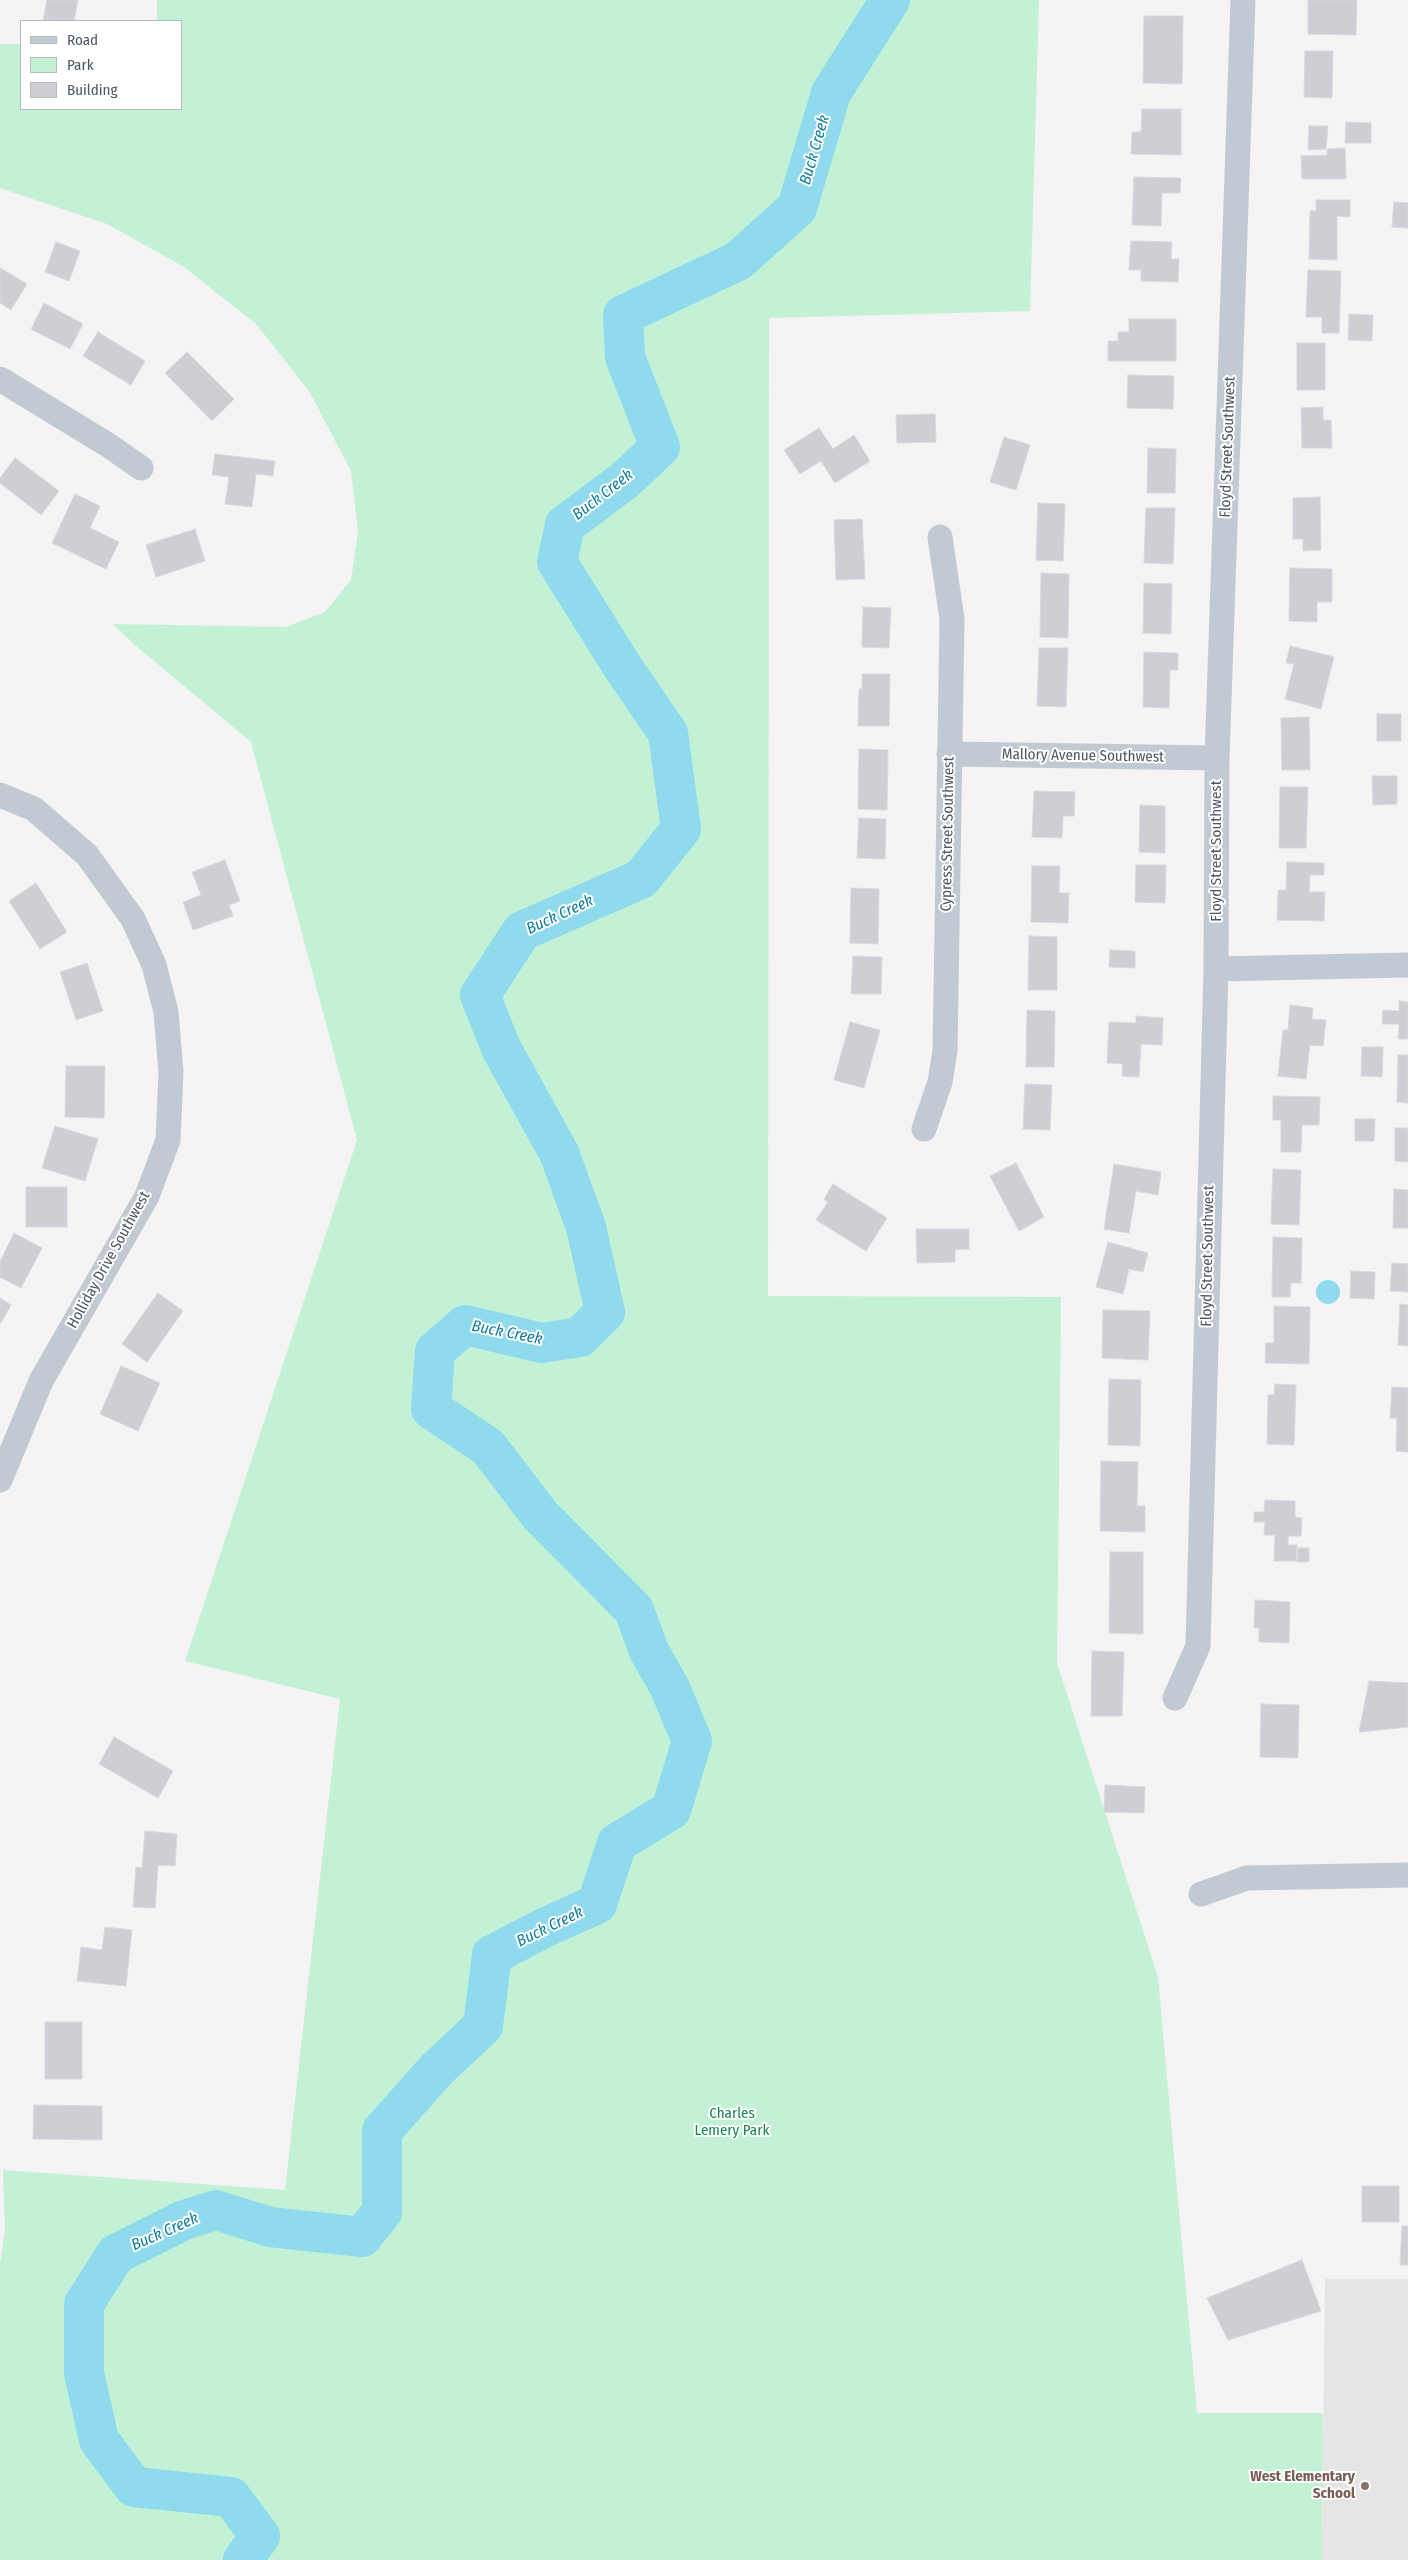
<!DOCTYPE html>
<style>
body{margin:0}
#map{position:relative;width:1408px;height:2560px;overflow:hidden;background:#f5f3f3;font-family:"Fira Sans Condensed",sans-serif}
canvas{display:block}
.legend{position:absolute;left:20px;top:20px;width:162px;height:90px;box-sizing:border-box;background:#fff;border:1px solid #b7bbc0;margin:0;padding:6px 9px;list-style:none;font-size:15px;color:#4a5661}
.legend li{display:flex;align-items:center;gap:10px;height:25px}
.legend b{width:25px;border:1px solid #b7bbc0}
</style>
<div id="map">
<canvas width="1408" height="2560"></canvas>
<ul class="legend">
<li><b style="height:6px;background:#c1cad2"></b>Road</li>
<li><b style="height:14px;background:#c3f1d5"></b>Park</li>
<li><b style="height:14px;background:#cdcfd5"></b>Building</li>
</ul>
</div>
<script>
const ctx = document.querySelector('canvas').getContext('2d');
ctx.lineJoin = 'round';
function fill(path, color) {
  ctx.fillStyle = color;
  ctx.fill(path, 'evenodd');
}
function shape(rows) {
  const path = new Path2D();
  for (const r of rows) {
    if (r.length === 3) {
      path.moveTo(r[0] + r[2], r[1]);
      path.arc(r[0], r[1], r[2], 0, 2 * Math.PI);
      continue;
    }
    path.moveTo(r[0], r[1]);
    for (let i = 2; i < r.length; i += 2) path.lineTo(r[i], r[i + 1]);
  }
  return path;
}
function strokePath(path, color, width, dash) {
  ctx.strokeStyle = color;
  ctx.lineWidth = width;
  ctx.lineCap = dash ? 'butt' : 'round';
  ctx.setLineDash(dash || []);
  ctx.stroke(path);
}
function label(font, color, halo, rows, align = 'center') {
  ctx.font = font + ' "Fira Sans Condensed",sans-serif';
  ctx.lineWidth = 4;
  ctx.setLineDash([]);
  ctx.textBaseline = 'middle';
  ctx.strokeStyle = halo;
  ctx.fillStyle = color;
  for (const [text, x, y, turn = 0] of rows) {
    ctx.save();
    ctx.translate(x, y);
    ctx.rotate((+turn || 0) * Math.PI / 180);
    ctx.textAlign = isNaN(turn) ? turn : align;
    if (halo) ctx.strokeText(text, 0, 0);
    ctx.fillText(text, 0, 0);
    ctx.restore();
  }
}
fill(shape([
 [1325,2279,1408,2279,1408,2560,1322,2560]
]), '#e6e4e5');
fill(shape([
 [157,0,1039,0,1030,311,769,318,768,1296,1061,1297,1057,1663,1158,1977,1197,2413,1323,2413,1322,2560,0,2560,0,2264,5,2230,3,2170,285,2190,340,1699,185,1661,357,1140,251,742,136,646,113,624,286,627,325,612,351,580,358,531,351,471,309,391,256,324,184,267,107,224,0,188,0,44,21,44,21,109,181,109,181,21,157,21]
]), '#c3f1d5');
fill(shape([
 [1328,1292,12]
]), '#90daee');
strokePath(shape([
 [243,2560,260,2536,231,2497,134,2487,99,2440,84,2373,84,2304,116,2254,184,2220,216,2210,270,2227,362,2237,382,2212,382,2131,436,2070,483,2026,492,1955,546,1927,597,1904,617,1843,671,1810,692,1741,670,1688,649,1651,634,1610,540,1515,488,1447,431,1409,435,1351,465,1325,542,1343,580,1337,605,1312,586,1227,559,1153,501,1048,480,995,522,931,641,879,681,829,668,733,622,666,557,562,565,525,625,480,660,447,625,357,623,315,738,261,797,208,831,93,890,0]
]), '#90daee', 40);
const building = shape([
 [47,0,78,0,74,21,43,20,47,0],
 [1308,0,1357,0,1356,35,1308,34,1308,0],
 [1144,16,1183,16,1182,84,1143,83,1144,16],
 [1305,51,1333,51,1332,98,1304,97,1305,51],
 [1142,109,1181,109,1181,155,1131,154,1132,132,1141,132,1142,109],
 [1346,122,1371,123,1371,143,1345,143,1346,122],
 [1309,126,1328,126,1326,149,1308,150,1309,126],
 [1345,148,1346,179,1302,179,1301,156,1327,155,1327,149,1345,148],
 [1134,177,1181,178,1180,193,1162,193,1161,226,1132,225,1134,177],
 [1316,200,1350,200,1350,217,1337,216,1337,260,1309,259,1310,211,1316,211,1316,200],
 [1394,202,1408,203,1408,228,1392,227,1394,202],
 [1131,241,1172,242,1171,259,1179,259,1178,282,1141,281,1141,270,1129,270,1131,241],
 [56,242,80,251,69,281,45,272,56,242],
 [0,268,27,284,11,310,0,303,0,268],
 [1308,270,1341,271,1339,333,1322,333,1322,317,1306,317,1308,270],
 [44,303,83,324,70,349,31,329,44,303],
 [1349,314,1373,315,1372,341,1348,340,1349,314],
 [1129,319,1176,319,1176,361,1108,361,1108,341,1118,341,1118,332,1129,332,1129,319],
 [98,332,145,361,131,385,83,356,98,332],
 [1297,343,1325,343,1325,390,1297,390,1297,343],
 [187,352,234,399,212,421,165,373,187,352],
 [1128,375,1174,376,1173,409,1127,408,1128,375],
 [1323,407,1323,420,1331,420,1332,448,1302,448,1301,408,1323,407],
 [935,414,936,442,897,443,896,415,935,414],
 [819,428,833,449,854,435,870,461,835,483,821,461,800,474,784,450,819,428],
 [1004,437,1030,445,1016,490,990,482,1004,437],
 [1148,448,1176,449,1175,493,1147,493,1148,448],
 [215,454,275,461,273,476,256,474,252,507,225,504,229,477,212,475,215,454],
 [15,458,59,491,41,515,0,483,0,478,15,458],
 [75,494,100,506,90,528,119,542,106,569,52,543,75,494],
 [1320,497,1321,550,1303,551,1303,539,1293,539,1293,498,1320,497],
 [1038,503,1065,504,1063,561,1036,560,1038,503],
 [1146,508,1175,508,1173,564,1144,563,1146,508],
 [862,519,865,579,836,580,834,520,862,519],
 [195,529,205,561,156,577,146,545,195,529],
 [1290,568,1332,569,1332,602,1317,602,1317,622,1289,621,1290,568],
 [1041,573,1069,574,1068,638,1040,637,1041,573],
 [1144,583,1172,584,1171,634,1143,633,1144,583],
 [863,607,891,608,889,648,862,647,863,607],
 [1290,646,1334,657,1321,709,1285,699,1294,664,1286,663,1290,646],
 [1039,648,1068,648,1066,707,1037,706,1039,648],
 [1144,652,1178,653,1178,670,1170,670,1169,708,1143,707,1144,652],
 [862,674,890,674,889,726,858,726,859,689,862,689,862,674],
 [1377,714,1401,714,1401,741,1377,741,1377,714],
 [1309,717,1310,770,1282,770,1281,718,1309,717],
 [859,749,888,750,887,810,858,809,859,749],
 [1372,776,1397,776,1397,804,1373,805,1372,776],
 [1280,787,1308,787,1306,848,1279,848,1280,787],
 [1034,791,1075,792,1074,816,1063,816,1062,838,1032,837,1034,791],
 [1140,805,1165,806,1165,853,1139,852,1140,805],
 [859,818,886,819,885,859,857,858,859,818],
 [225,860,240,901,229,905,233,916,193,930,183,902,201,895,192,872,225,860],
 [1287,862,1324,863,1324,875,1310,875,1309,892,1325,892,1324,921,1277,920,1278,890,1286,890,1287,862],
 [1136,865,1166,865,1165,903,1135,902,1136,865],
 [1032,866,1060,866,1059,893,1069,893,1068,923,1031,922,1032,866],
 [36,883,67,932,40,949,9,901,36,883],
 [851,888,879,889,878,944,850,943,851,888],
 [1029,936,1057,937,1057,990,1028,990,1029,936],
 [1110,950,1135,951,1135,968,1109,967,1110,950],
 [853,956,882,957,881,994,851,994,853,956],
 [87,963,103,1011,76,1020,60,972,87,963],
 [1399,1001,1408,1002,1408,1039,1398,1039,1399,1024,1382,1024,1383,1010,1399,1011,1399,1001],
 [1290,1005,1313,1008,1312,1019,1326,1020,1323,1046,1310,1045,1306,1079,1278,1076,1283,1030,1288,1030,1290,1005],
 [1027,1010,1055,1011,1054,1067,1026,1067,1027,1010],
 [1136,1016,1163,1018,1162,1045,1141,1044,1139,1077,1122,1076,1123,1064,1107,1063,1109,1022,1136,1023,1136,1016],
 [850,1022,880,1030,864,1088,834,1080,850,1022],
 [1362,1047,1383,1047,1382,1077,1361,1076,1362,1047],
 [1398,1055,1408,1055,1408,1103,1397,1102,1398,1055],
 [66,1066,105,1066,104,1118,65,1117,66,1066],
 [1025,1084,1052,1085,1050,1130,1023,1129,1025,1084],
 [1273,1096,1320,1097,1319,1125,1302,1125,1301,1152,1281,1152,1281,1120,1273,1120,1273,1096],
 [1355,1119,1375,1119,1374,1141,1355,1141,1355,1119],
 [55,1126,98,1139,85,1181,42,1168,55,1126],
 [1395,1128,1408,1128,1408,1162,1395,1161,1395,1128],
 [1016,1163,1044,1217,1019,1231,990,1176,1016,1163],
 [1114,1164,1161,1172,1158,1195,1136,1191,1129,1233,1104,1229,1114,1164],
 [1273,1169,1301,1170,1299,1225,1271,1224,1273,1169],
 [833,1184,887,1218,866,1251,816,1220,828,1202,824,1199,833,1184],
 [26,1187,67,1187,67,1227,26,1227,26,1187],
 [1394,1189,1408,1190,1408,1228,1393,1228,1394,1189],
 [916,1229,969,1229,969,1249,955,1250,955,1262,917,1263,916,1229],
 [14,1233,42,1248,21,1288,0,1277,0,1262,14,1233],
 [1273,1237,1302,1238,1301,1283,1291,1283,1290,1297,1272,1297,1273,1237],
 [1108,1242,1148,1253,1143,1272,1129,1269,1123,1294,1096,1287,1108,1242],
 [1392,1263,1408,1264,1408,1292,1390,1291,1392,1263],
 [1351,1271,1375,1272,1374,1299,1350,1298,1351,1271],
 [158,1293,183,1311,147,1362,122,1344,158,1293],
 [0,1298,11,1305,0,1324,0,1298],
 [1400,1304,1408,1305,1408,1346,1398,1345,1400,1304],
 [1274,1306,1310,1307,1309,1364,1265,1363,1266,1343,1274,1343,1274,1306],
 [1103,1310,1150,1311,1148,1360,1102,1358,1103,1310],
 [121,1366,160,1383,138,1431,100,1414,121,1366],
 [1109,1379,1141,1380,1140,1446,1108,1445,1109,1379],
 [1275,1384,1296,1385,1294,1445,1267,1444,1268,1395,1274,1395,1275,1384],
 [1392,1387,1408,1388,1408,1452,1396,1451,1397,1418,1390,1418,1392,1387],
 [1101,1461,1138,1462,1137,1506,1145,1506,1145,1532,1100,1531,1101,1461],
 [1265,1500,1295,1501,1295,1517,1302,1518,1301,1536,1288,1536,1288,1545,1297,1545,1296,1561,1274,1561,1275,1535,1264,1535,1265,1522,1254,1522,1254,1512,1264,1512,1265,1500],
 [1298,1548,1309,1548,1309,1562,1297,1562,1298,1548],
 [1110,1552,1143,1552,1143,1634,1109,1633,1110,1552],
 [1255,1600,1290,1602,1289,1643,1259,1642,1259,1628,1254,1628,1255,1600],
 [1092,1651,1124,1652,1122,1716,1091,1716,1092,1651],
 [1369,1681,1408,1683,1408,1727,1359,1732,1369,1681],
 [1261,1704,1299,1705,1298,1758,1260,1757,1261,1704],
 [114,1737,173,1771,158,1798,99,1764,114,1737],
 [1105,1785,1145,1787,1144,1813,1104,1812,1105,1785],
 [145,1831,177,1834,175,1866,158,1865,155,1908,133,1907,136,1867,142,1868,145,1831],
 [105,1927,132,1930,126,1986,77,1981,81,1947,102,1950,105,1927],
 [45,2022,82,2022,82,2079,45,2079,45,2022],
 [34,2105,102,2106,102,2140,33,2139,34,2105],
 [1362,2186,1399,2186,1399,2222,1362,2222,1362,2186],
 [1402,2226,1408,2226,1408,2265,1400,2265,1402,2226],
 [1302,2260,1321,2311,1228,2340,1207,2298,1302,2260]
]);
fill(building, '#cdcfd5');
strokePath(building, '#d7d9de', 1);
strokePath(shape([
 [0,379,108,445,141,468],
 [949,754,1217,758],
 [0,795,34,809,87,855,133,919,154,965,166,1012,171,1072,168,1140,147,1196,41,1381,0,1480],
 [1216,969,1408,965],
 [924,1129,940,1082,945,1051,952,619,940,537],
 [1175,1698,1198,1646,1216,969,1217,758,1243,0],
 [1201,1894,1247,1878,1408,1875]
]), '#c1cad2', 25);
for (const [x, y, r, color] of [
 [1365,2486,5,"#8d6e63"]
]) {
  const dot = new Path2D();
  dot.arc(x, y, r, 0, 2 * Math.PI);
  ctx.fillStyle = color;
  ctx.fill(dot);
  strokePath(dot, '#fff', 2);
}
label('15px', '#4a5661', '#fff', [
 ["Floyd Street Southwest",1228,447,-88],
 ["Mallory Avenue Southwest",1083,756,1],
 ["Cypress Street Southwest",948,834,-89],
 ["Floyd Street Southwest",1217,851,-90],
 ["Floyd Street Southwest",1208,1256,-89],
 ["Holliday Drive Southwest",109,1260,-61]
]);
label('15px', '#17864f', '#fff', [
 ["Charles",732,2114],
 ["Lemery Park",732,2131]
]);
label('bold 15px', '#785e54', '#fff', [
 ["West Elementary",1355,2477],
 ["School",1355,2494]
], 'right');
label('italic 16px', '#0c7c9b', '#fff', [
 ["Buck Creek",815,150,-74],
 ["Buck Creek",603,495,-38],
 ["Buck Creek",560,915,-25],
 ["Buck Creek",507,1333,11],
 ["Buck Creek",550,1927,-26],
 ["Buck Creek",165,2232,-24]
]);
</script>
